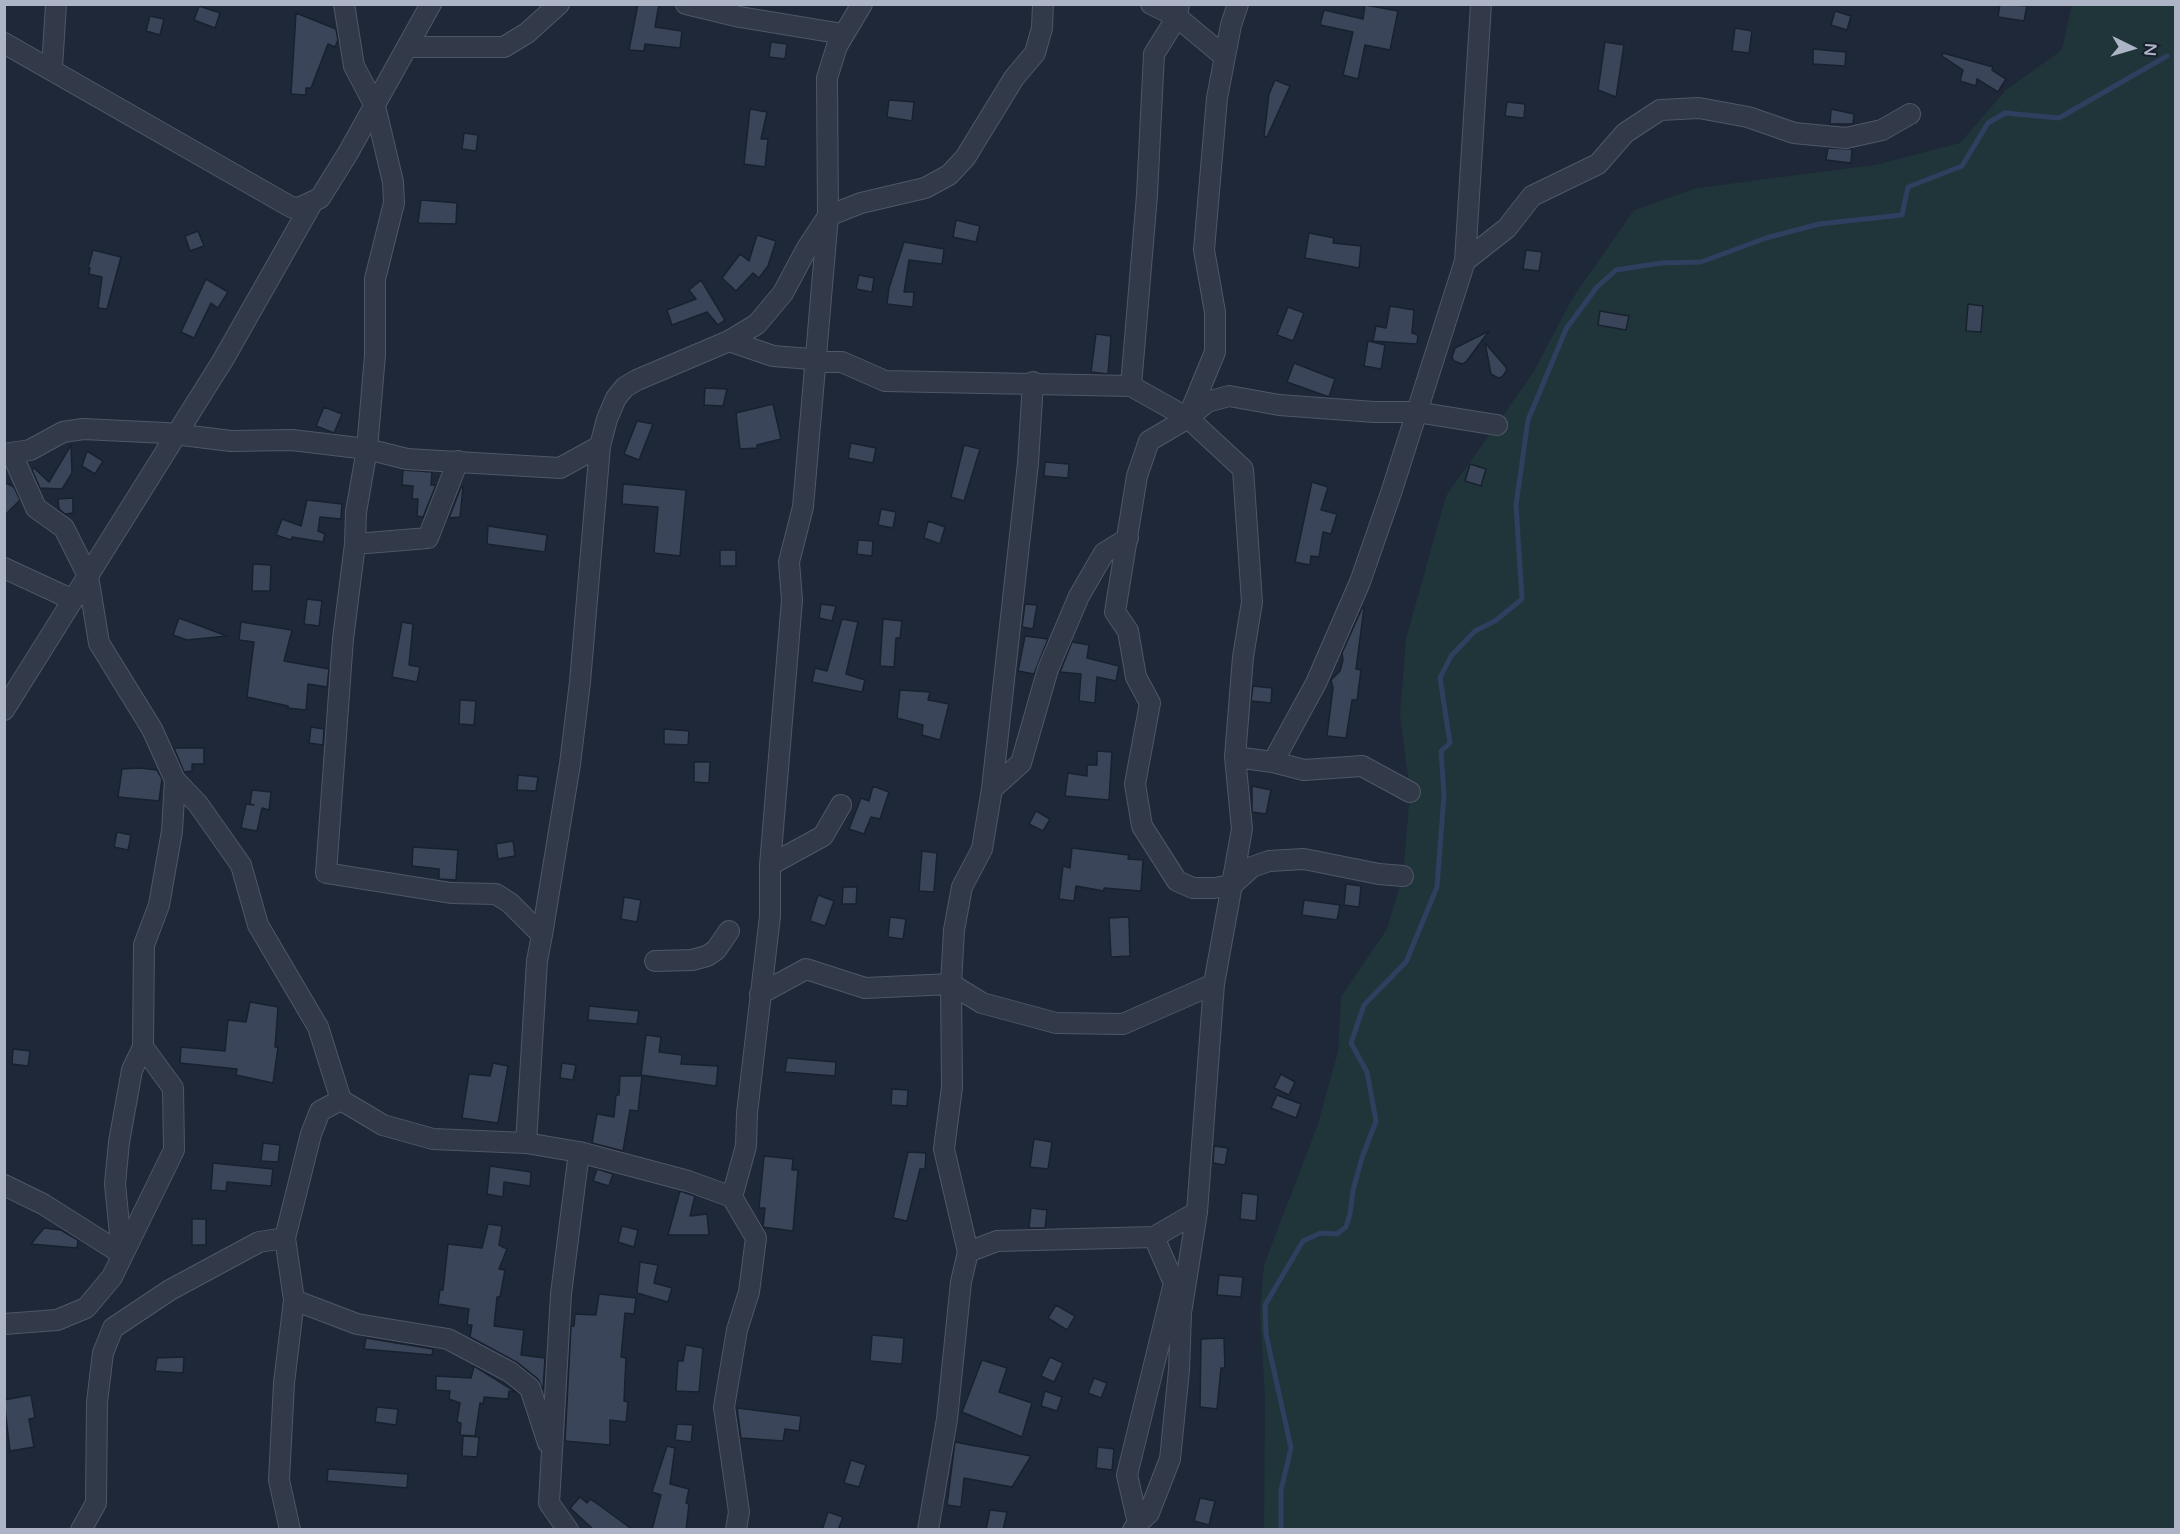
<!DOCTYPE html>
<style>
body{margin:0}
#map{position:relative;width:2180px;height:1534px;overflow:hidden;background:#1e2838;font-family:"Varela Round",sans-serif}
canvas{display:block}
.frame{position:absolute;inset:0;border:6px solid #acb4c6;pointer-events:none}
.north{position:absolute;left:2102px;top:18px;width:60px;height:60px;-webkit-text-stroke:4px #181f2d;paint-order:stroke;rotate:95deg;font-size:16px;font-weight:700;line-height:24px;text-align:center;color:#acb4c6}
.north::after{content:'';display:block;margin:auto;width:21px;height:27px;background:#acb4c6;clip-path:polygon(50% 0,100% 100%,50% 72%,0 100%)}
</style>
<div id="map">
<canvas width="2180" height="1534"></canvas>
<div class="frame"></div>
<div class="north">N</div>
</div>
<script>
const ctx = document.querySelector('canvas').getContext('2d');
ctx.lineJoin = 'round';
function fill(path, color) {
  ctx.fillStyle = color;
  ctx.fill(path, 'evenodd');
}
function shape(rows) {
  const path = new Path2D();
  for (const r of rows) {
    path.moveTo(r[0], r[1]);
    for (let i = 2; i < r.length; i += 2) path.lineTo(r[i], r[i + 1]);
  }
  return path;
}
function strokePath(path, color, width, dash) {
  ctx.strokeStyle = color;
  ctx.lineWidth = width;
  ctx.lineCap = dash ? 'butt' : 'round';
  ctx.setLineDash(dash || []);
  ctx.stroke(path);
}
fill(shape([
 [2072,5,2175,5,2175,1529,1264,1530,1265,1396,1260,1313,1264,1265,1317,1127,1338,1052,1341,997,1387,929,1403,876,1410,792,1400,715,1406,639,1446,496,1533,373,1572,299,1634,210,1697,188,1875,165,1960,143,2006,90,2062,50]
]), '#203539');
strokePath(shape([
 [1281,1530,1281,1490,1291,1448,1266,1334,1265,1305,1303,1241,1321,1233,1337,1234,1346,1227,1350,1214,1353,1190,1362,1158,1376,1121,1367,1072,1351,1043,1364,1005,1406,962,1437,887,1444,795,1441,751,1450,743,1440,678,1451,656,1475,631,1495,621,1522,599,1516,505,1528,420,1566,329,1597,287,1616,270,1661,263,1701,262,1766,238,1819,224,1902,215,1908,187,1962,166,1988,123,2005,113,2059,118,2167,56]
]), '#2e3f5f', 5);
const building = shape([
 [638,4,659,4,655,27,682,31,680,48,645,44,644,51,629,50,638,4],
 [2000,4,2027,6,2024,21,1998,17,2000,4],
 [1365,5,1398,11,1390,50,1365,45,1358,79,1343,75,1353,32,1320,25,1324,10,1363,19,1365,5],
 [199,6,220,13,215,28,194,20,199,6],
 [1835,11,1851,16,1847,30,1831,25,1835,11],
 [296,13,336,29,338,40,335,47,328,44,311,88,306,88,306,95,291,94,296,13],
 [150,16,164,19,160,35,146,31,150,16],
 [1735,28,1752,31,1749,53,1732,51,1735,28],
 [771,42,787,44,785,59,769,57,771,42],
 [1605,42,1624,45,1616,97,1598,90,1605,42],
 [1813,49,1846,52,1845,66,1813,64,1813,49],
 [1943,53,1993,67,1992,70,2006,79,1998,92,1977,79,1976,86,1960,81,1963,70,1942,56,1943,53],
 [1275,80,1290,86,1267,137,1264,136,1269,94,1275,80],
 [889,100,914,102,912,121,887,117,889,100],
 [1507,102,1525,104,1524,118,1505,116,1507,102],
 [750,109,767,112,761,139,768,139,765,167,744,164,750,109],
 [1831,109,1854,114,1853,124,1830,124,1831,109],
 [464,133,478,135,476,151,462,149,464,133],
 [1828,148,1852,149,1851,163,1826,160,1828,148],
 [421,200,457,203,456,224,418,223,421,200],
 [956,220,980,226,976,242,953,237,956,220],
 [198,231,204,246,190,251,185,236,198,231],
 [1309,233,1334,238,1333,243,1361,246,1359,268,1305,258,1309,233],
 [757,235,776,241,768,266,759,278,753,273,736,291,722,278,740,254,749,261,757,235],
 [904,242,944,249,942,264,909,260,904,292,914,292,913,307,887,304,889,288,904,242],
 [93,250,121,257,107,309,98,308,102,277,89,274,90,268,88,268,93,250],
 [1526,250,1542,252,1539,271,1523,269,1526,250],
 [859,275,874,278,872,292,856,289,859,275],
 [206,279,228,292,218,308,211,303,194,338,181,332,206,279],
 [701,280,725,320,718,325,707,312,672,325,667,310,696,299,689,290,701,280],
 [1968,304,1983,306,1981,332,1966,331,1968,304],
 [1390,306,1414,310,1412,333,1418,335,1417,344,1373,341,1376,326,1386,328,1390,306],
 [1288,307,1304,313,1293,341,1277,335,1288,307],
 [1600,311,1629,316,1626,330,1598,325,1600,311],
 [1489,331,1466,362,1462,364,1454,361,1452,357,1455,348,1489,331],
 [1096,334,1111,336,1108,374,1091,372,1096,334],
 [1368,341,1385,345,1381,369,1364,366,1368,341],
 [1485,343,1505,366,1507,370,1502,377,1498,378,1491,374,1485,343],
 [1294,363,1335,379,1329,397,1287,382,1294,363],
 [705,388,727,389,723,406,704,405,705,388],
 [773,404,781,439,757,445,757,448,740,449,736,413,773,404],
 [324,407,342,414,334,433,316,426,324,407],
 [637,421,653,424,639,460,624,454,637,421],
 [851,443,876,448,873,463,848,458,851,443],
 [71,445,72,473,62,489,40,488,32,470,34,468,49,482,71,445],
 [964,445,980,449,964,501,951,497,964,445],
 [87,451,103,461,95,474,82,466,87,451],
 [1045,462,1069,464,1068,478,1044,476,1045,462],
 [1470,464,1486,469,1481,486,1465,481,1470,464],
 [403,470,432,472,431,485,436,485,423,517,417,516,418,499,412,499,413,486,402,485,403,470],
 [4,482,14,487,20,500,4,516,4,482],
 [1312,482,1328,487,1321,510,1337,514,1331,534,1323,532,1319,557,1311,556,1310,565,1295,562,1312,482],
 [623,484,686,490,680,556,654,553,658,507,622,504,623,484],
 [461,487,463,487,460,517,449,518,461,487],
 [73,498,73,513,65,514,59,509,58,499,73,498],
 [307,500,342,504,341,519,320,517,318,531,325,534,323,542,292,537,291,540,276,535,282,519,301,526,307,500],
 [881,509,896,512,893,528,878,525,881,509],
 [928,521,945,527,940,544,924,538,928,521],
 [488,526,547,535,545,552,487,544,488,526],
 [858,540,873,541,872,556,857,554,858,540],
 [720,550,736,550,736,566,720,566,720,550],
 [253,564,271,565,270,591,252,591,253,564],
 [307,599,322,601,319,626,304,624,307,599],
 [821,604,836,606,832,621,819,618,821,604],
 [1025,604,1037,605,1033,629,1022,627,1025,604],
 [1362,608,1364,608,1356,669,1361,670,1357,700,1352,700,1346,738,1327,736,1333,688,1331,680,1340,671,1343,660,1342,653,1362,608],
 [179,618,227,636,187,640,173,635,179,618],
 [842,619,858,622,846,674,865,680,862,692,812,682,815,668,827,671,842,619],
 [883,619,902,621,900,638,896,638,894,667,880,666,883,619],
 [241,622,292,630,284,661,329,669,327,687,308,684,306,710,288,708,288,706,247,697,254,642,239,640,241,622],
 [402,622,413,624,409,665,420,667,417,682,392,677,402,622],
 [1025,636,1048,639,1034,674,1018,671,1025,636],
 [1072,642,1089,645,1087,658,1119,666,1116,681,1097,677,1095,703,1079,701,1081,674,1060,672,1072,642],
 [1253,686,1272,688,1271,703,1251,701,1253,686],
 [900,690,930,692,928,700,949,704,940,740,922,735,923,725,897,718,900,690],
 [460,700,476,701,474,725,459,724,460,700],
 [311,727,324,729,323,745,309,743,311,727],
 [664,729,689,731,688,745,664,744,664,729],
 [174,748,204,748,204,764,192,764,192,771,184,772,174,748],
 [1097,751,1112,752,1109,800,1065,796,1068,773,1087,776,1087,765,1097,765,1097,751],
 [694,762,710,762,709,783,694,782,694,762],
 [140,768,157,770,162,779,159,801,118,797,122,769,140,768],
 [518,775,538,777,536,791,517,790,518,775],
 [873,786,889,792,880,819,871,817,864,834,849,829,861,798,869,801,873,786],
 [1252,786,1271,790,1266,814,1252,812,1252,786],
 [252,790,271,792,269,810,262,808,257,831,241,828,246,804,254,805,250,804,252,790],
 [1036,811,1050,819,1043,831,1029,824,1036,811],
 [117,832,131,835,128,850,114,847,117,832],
 [513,841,515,856,498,859,496,844,513,841],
 [413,847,458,850,456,880,439,879,439,869,412,866,413,847],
 [1072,848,1129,855,1128,859,1143,860,1141,891,1104,888,1104,891,1076,886,1074,901,1059,899,1063,866,1070,868,1072,848],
 [922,851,937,853,934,892,919,891,922,851],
 [1346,884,1361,886,1359,907,1344,905,1346,884],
 [843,887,857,887,856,904,842,904,843,887],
 [818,895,834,901,825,926,810,921,818,895],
 [624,897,641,900,637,922,621,919,624,897],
 [1304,900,1340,905,1337,920,1302,915,1304,900],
 [890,917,906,919,903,939,888,937,890,917],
 [1129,917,1130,956,1111,957,1109,918,1129,917],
 [250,1002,278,1007,275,1047,278,1047,273,1083,236,1075,237,1069,180,1063,181,1047,225,1051,228,1020,246,1022,250,1002],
 [589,1006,639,1011,637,1024,588,1020,589,1006],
 [646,1035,661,1037,659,1052,682,1055,681,1064,718,1066,716,1086,641,1075,646,1035],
 [13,1049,30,1051,28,1066,12,1064,13,1049],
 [787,1058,836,1062,835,1076,785,1072,787,1058],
 [493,1063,508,1066,498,1123,462,1118,469,1074,490,1076,493,1063],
 [562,1063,576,1065,573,1080,560,1078,562,1063],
 [1281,1074,1295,1082,1289,1095,1274,1088,1281,1074],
 [620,1076,642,1076,638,1111,630,1110,623,1151,592,1143,597,1114,614,1117,616,1095,619,1095,620,1076],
 [892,1089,908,1090,907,1106,891,1105,892,1089],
 [1277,1095,1301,1104,1296,1118,1271,1108,1277,1095],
 [1034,1139,1052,1142,1048,1169,1030,1167,1034,1139],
 [263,1143,280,1145,278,1162,261,1161,263,1143],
 [1214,1146,1228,1148,1225,1165,1213,1163,1214,1146],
 [908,1152,926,1153,925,1169,920,1169,907,1221,893,1218,908,1152],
 [764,1156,793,1159,792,1170,798,1170,793,1231,763,1227,765,1208,759,1208,764,1156],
 [213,1163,273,1169,271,1186,227,1182,226,1191,211,1190,213,1163],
 [490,1166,531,1172,530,1186,504,1182,503,1197,487,1194,490,1166],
 [597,1169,613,1174,609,1186,593,1181,597,1169],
 [680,1191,695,1196,690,1216,707,1214,709,1235,668,1235,680,1191],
 [1242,1193,1258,1195,1256,1221,1240,1219,1242,1193],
 [1031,1208,1047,1210,1045,1228,1029,1228,1031,1208],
 [192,1219,206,1219,206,1245,192,1245,192,1219],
 [488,1224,502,1226,499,1245,507,1249,499,1269,505,1270,500,1297,497,1297,494,1326,524,1330,521,1355,545,1358,543,1390,538,1379,518,1363,470,1337,472,1325,467,1325,469,1309,438,1304,440,1290,443,1290,448,1244,482,1248,488,1224],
 [622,1226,638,1230,634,1247,618,1242,622,1226],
 [44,1228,61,1230,78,1240,77,1248,31,1244,44,1228],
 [640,1262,658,1265,654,1283,672,1288,668,1302,637,1293,640,1262],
 [1219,1275,1243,1277,1241,1297,1217,1295,1219,1275],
 [599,1294,636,1298,634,1314,625,1313,621,1357,626,1358,624,1401,628,1402,626,1422,610,1420,610,1445,565,1441,571,1326,574,1326,575,1314,596,1315,599,1294],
 [1056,1305,1075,1316,1067,1330,1048,1318,1056,1305],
 [872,1335,904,1338,902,1364,870,1361,872,1335],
 [366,1338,433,1349,432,1355,364,1349,366,1338],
 [1224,1338,1225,1368,1221,1368,1217,1409,1200,1407,1201,1339,1224,1338],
 [686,1345,703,1348,699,1392,676,1391,678,1361,683,1361,686,1345],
 [184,1357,183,1373,155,1371,157,1358,184,1357],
 [1050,1357,1063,1363,1054,1382,1041,1376,1050,1357],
 [982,1360,1007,1368,999,1392,1032,1403,1022,1437,962,1412,982,1360],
 [474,1366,516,1392,509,1391,508,1399,484,1397,483,1404,480,1403,475,1436,460,1435,461,1423,457,1422,460,1403,449,1399,450,1391,436,1390,436,1376,471,1378,474,1366],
 [1094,1378,1107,1383,1101,1398,1088,1393,1094,1378],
 [1045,1391,1062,1397,1057,1411,1041,1406,1045,1391],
 [31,1395,35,1418,29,1419,34,1447,10,1451,4,1400,31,1395],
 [377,1407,398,1409,396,1425,375,1422,377,1407],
 [737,1408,801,1416,799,1431,785,1429,783,1441,741,1438,737,1408],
 [677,1424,693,1425,691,1442,675,1440,677,1424],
 [463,1436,479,1437,477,1457,462,1456,463,1436],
 [955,1442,965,1444,1031,1456,1012,1487,964,1478,961,1507,947,1505,955,1442],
 [667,1446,675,1448,670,1484,689,1489,686,1503,689,1504,686,1530,652,1530,661,1495,652,1492,667,1446],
 [1098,1447,1114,1449,1112,1470,1096,1468,1098,1447],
 [851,1460,866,1465,859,1487,844,1483,851,1460],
 [328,1469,408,1474,407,1488,327,1481,328,1469],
 [580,1497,587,1503,590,1499,599,1505,633,1530,594,1530,570,1508,580,1497],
 [1200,1498,1215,1501,1209,1525,1194,1521,1200,1498],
 [990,1510,1007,1512,1003,1530,986,1530,990,1510],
 [828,1512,843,1517,838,1530,822,1530,828,1512]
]);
fill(building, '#3a4559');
strokePath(building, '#19212f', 1.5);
const minor = shape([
 [344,4,354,66,375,106,393,182,394,203,375,279,375,355,367,449,356,512,355,544,343,639,326,873,451,893,496,894,510,903,542,935,537,961,526,1143,579,1152,561,1294,549,1503,568,1530],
 [686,4,740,17,843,34],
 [1151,4,1177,17,1225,57],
 [4,43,284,203,293,208,301,207,320,198,348,153,431,4],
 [407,47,504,47,527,33,559,4],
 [52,68,56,4],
 [1465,261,1507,228,1532,196,1598,164,1625,133,1660,110,1699,108,1748,117,1794,133,1846,138,1882,130,1910,114],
 [729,341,773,356,811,359,814,362,842,362,885,381,1131,386,1188,418,1243,469,1252,602,1243,657,1235,757,1242,829,1214,984,1197,1212,1181,1313,1179,1370,1170,1459,1149,1513,1138,1523,1138,1530],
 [1131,386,1147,195,1154,54,1177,17,1179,4],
 [1189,415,1215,352,1215,312,1204,250,1217,98,1231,25,1238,4],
 [4,454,30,450,63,432,83,429,166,433,231,441,292,440,367,449,407,459,560,468,600,446],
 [12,454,36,508,64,528,88,576,99,643,152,729,175,780,198,804,241,865,258,925,318,1027,341,1100,383,1125,433,1139,526,1143],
 [355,544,428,538,458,461],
 [4,568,71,599],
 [4,710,223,360,311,205],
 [1235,757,1273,762,1316,683,1360,582,1391,493,1465,261,1481,4],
 [1273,762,1304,770,1362,766,1410,792],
 [992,789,1028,463,1033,382],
 [770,865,823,836,841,805],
 [1403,876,1379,874,1304,859,1269,861,1252,867,1232,885,1214,888,1193,888,1177,881,1142,826,1135,784,1150,703,1136,677,1128,631,1115,612,1137,476,1149,441,1188,418,1207,402,1229,396,1279,405,1374,412,1416,412,1497,425],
 [542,935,570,764,580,682,600,446,607,419,616,398,625,387,637,380,729,341,757,324,783,293,807,248,828,216,861,203,925,188,949,175,965,158,1014,78,1035,53,1042,28,1043,4],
 [655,961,692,960,707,956,716,950,729,931],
 [760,994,806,969,865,988,951,984,982,1003,1056,1023,1123,1024,1214,984],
 [341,1100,320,1111,311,1134,285,1238,294,1300,357,1324,448,1339,510,1372,530,1388,548,1443],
 [579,1152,688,1181,732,1197,756,1238,749,1292,737,1330,724,1407,739,1512,736,1530],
 [4,1185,43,1204,122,1254,115,1184,119,1142,132,1070,143,1047],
 [732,1197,746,1146,747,1113,770,916,770,865,792,600,789,562,803,507,828,216,827,78,837,46,862,4],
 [968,1252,944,1149,952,1087,951,984,954,930,962,887,982,849,992,789,1021,763,1048,669,1079,596,1104,553,1128,538],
 [4,1324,57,1320,86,1308,112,1277,174,1150,173,1088,143,1047,144,945,159,905,172,831,175,780],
 [81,1530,96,1503,97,1402,103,1353,113,1328,170,1290,233,1256,259,1242,285,1238],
 [290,1530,279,1480,284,1383,294,1300],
 [928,1530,947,1419,961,1282,968,1252,997,1241,1154,1237,1197,1212],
 [1133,1530,1138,1523,1127,1475,1174,1283,1154,1237]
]);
strokePath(minor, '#4f5767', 22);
strokePath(minor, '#323a49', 20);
</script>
